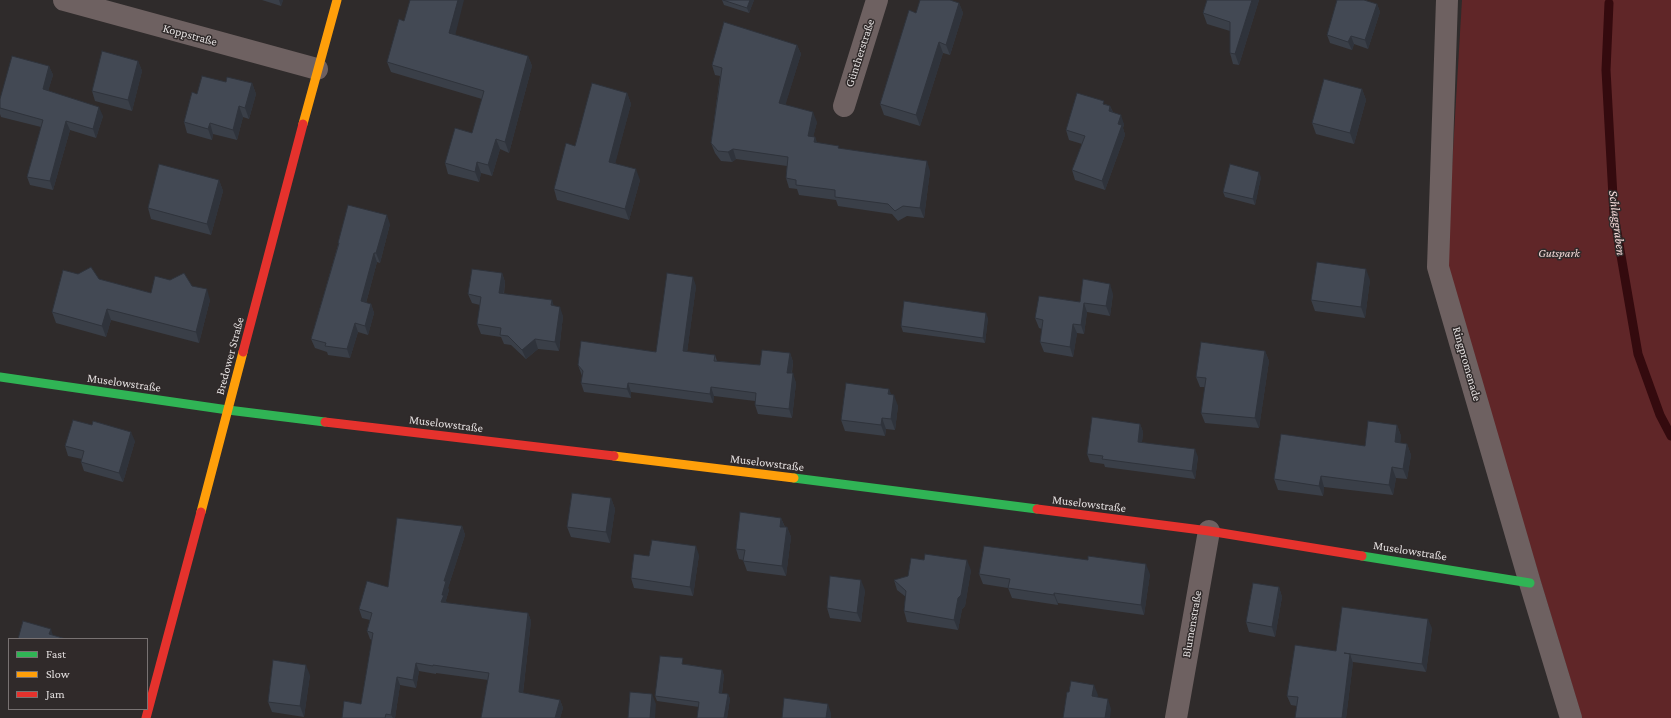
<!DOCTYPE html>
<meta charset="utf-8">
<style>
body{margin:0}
#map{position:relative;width:1671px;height:718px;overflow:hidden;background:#2f2b2b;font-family:"Crimson Pro",serif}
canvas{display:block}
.legend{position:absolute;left:8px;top:638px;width:140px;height:72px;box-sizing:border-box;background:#302a2a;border:1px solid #787272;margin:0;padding:5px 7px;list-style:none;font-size:12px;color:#e3dfdf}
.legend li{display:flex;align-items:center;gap:8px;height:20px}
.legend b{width:20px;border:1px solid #787272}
</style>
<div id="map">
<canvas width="1671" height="718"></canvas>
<ul class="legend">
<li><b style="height:5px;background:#30b455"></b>Fast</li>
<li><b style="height:5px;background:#ff9f0a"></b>Slow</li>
<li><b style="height:5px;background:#e5322d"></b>Jam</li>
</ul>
</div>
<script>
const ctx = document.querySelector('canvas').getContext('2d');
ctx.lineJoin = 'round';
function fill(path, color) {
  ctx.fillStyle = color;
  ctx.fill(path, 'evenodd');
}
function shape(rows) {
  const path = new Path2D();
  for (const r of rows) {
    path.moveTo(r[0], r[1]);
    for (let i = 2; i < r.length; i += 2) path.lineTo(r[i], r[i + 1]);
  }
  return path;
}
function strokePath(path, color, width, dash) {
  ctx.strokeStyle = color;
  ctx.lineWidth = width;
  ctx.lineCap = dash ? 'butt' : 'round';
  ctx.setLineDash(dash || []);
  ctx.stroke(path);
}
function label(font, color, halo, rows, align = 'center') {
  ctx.font = font + ' "Crimson Pro",serif';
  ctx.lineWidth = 3;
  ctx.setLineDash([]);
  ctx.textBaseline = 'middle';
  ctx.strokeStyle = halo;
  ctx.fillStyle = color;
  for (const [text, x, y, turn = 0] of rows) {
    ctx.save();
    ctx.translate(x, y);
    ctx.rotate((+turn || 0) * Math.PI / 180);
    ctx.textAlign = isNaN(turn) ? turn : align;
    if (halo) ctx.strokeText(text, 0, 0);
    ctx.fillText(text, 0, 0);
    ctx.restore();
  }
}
fill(shape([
 [1462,0,1671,0,1671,718,1582,718,1446,268]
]), '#602628');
strokePath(shape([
 [1609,3,1606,70,1614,215,1638,354,1660,415,1671,436]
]), '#340a0e', 9);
strokePath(shape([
 [64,0,317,69],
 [1447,0,1438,267,1530,583,1571,718],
 [844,106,877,0],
 [1176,718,1209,531]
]), '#6e6161', 22);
strokePath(shape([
 [0,377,228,410,325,422],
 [794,478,1037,509],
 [1362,556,1530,583]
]), '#30b455', 9);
strokePath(shape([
 [303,124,337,0],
 [614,456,794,478],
 [201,512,243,352]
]), '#ff9f0a', 9);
strokePath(shape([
 [243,352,303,124],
 [325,422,614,456],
 [1037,509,1209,531,1362,556],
 [146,718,201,512]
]), '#e5322d', 9);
fill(shape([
 [262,0,283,0,281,6],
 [722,0,754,0,749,13,724,5],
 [1207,0,1259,0,1239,65,1233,64,1230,53,1230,31,1207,24,1203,13],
 [959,3,963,13,950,55,943,53,920,126,884,115,880,104,916,13],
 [1377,4,1380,12,1368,49,1354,44,1352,50,1330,43,1327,35],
 [404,21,528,56,532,66,509,153,500,149,492,176,481,173,479,182,448,174,445,163,472,133,482,99,391,72,387,62],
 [797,45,801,54,785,105,817,122,813,137,815,137,817,143,930,171,924,218,907,216,898,221,892,214,838,206,836,200,799,195,797,189,789,188,786,178,787,166,736,159,732,162,721,161,715,153,711,143,720,76,715,75,712,65],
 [138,61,142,71,132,111,95,101,92,91],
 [49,66,53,75,48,91,103,116,96,138,70,130,53,190,30,185,27,177,41,127,1,117,0,114,0,99],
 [226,82,252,83,256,94,249,119,243,117,237,140,213,134,212,140,187,133,184,122,197,94],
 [1362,89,1366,100,1354,144,1316,134,1312,123],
 [627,93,631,104,615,163,640,180,629,220,557,200,554,189,575,146],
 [1105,104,1110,106,1113,112,1124,124,1123,128,1125,135,1105,190,1075,180,1072,170,1082,144,1069,140,1066,130],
 [1261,177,1255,205,1225,197,1223,192],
 [219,180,223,191,211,235,151,219,148,208],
 [390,224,380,263,377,262,366,303,371,304,374,313,368,335,358,332,350,358,328,355,327,352,315,348,311,339,338,245,338,243],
 [502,273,505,282,504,294,554,306,563,316,559,351,538,349,526,359,511,345,504,344,501,337,481,334,477,324,480,305,472,303,468,294],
 [99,279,151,293,192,286,210,300,199,343,111,320,106,337,56,323,52,312],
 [1370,280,1365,318,1315,311,1311,300],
 [696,286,687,352,715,355,717,361,760,365,790,353,793,362,792,373,796,383,792,418,758,414,755,405,755,401,714,396,713,403,631,392,631,398,584,392,581,383,582,376,578,365,656,352],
 [1113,294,1110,316,1087,312,1084,334,1077,333,1073,357,1044,352,1040,342,1042,329,1039,328,1035,318,1080,302],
 [988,318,985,343,903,332,901,326],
 [1265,351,1269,361,1259,428,1205,423,1201,413,1205,387,1200,387,1196,377],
 [889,389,891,395,898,406,895,430,886,429,885,436,845,431,841,420],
 [1140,424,1143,432,1142,442,1198,457,1195,479,1105,467,1104,464,1090,462,1087,454],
 [1397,425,1401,436,1400,443,1407,444,1411,455,1407,479,1396,478,1393,495,1324,487,1323,496,1278,490,1274,479,1365,446],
 [135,441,123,482,84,471,81,462,82,459,68,456,65,446],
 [611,498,615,509,610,543,571,537,567,527],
 [781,518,785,527,787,527,791,537,786,576,747,571,743,560,739,559,736,549],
 [462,526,465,535,448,588,449,590,446,600,446,603,528,613,531,621,523,693,560,700,563,708,560,718,481,718,488,680,436,673,436,674,419,671,416,688,400,685,395,718,342,718,361,704,372,640,370,639,367,631,370,620,362,618,359,609,388,587],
 [699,555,693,596,634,588,631,578,649,556],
 [971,570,965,606,962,609,958,630,907,622,904,611,906,597,897,590,894,580],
 [979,574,1150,574,1144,615,1058,603,1058,605,1012,598,1008,588,983,584],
 [1279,587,1282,597,1275,637,1249,632,1246,622],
 [865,590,861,622,830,618,827,608],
 [1432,628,1426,672,1353,662,1346,718,1297,706,1291,705,1287,696,1336,651],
 [685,664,722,670,724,676,722,693,728,694,730,699,727,718,697,718,699,707,657,701,655,696],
 [310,675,304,717,272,712,268,702]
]), '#3a3f48');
fill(shape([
 [279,0,283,0,281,6],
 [458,0,464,0,453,44,449,33],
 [750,0,754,0,749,13,747,8],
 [1252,0,1259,0,1239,65,1235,54],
 [959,3,963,13,950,55,946,45],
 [1377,4,1380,12,1368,49,1365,40],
 [1351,36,1354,44,1352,50,1348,42],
 [939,42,943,53,920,126,916,115],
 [797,45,801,54,783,113,779,103],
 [528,56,532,66,509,153,505,142],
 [138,61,142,71,132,111,128,100],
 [49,66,53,75,46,98,43,89],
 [252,83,256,94,249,119,245,108],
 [1362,89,1366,100,1354,144,1350,133],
 [627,93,631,104,613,172,609,162],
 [239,106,243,117,237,140,233,130],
 [1110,106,1114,115,1109,111],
 [99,107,103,116,96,138,93,129],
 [813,112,817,122,811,146,808,136],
 [1121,115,1124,124,1123,128,1125,135,1105,190,1102,181],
 [66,121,70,130,53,190,50,181],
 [210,123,213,134,212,140,208,129],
 [815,137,818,147,814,142],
 [496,139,500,149,492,176,488,165],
 [733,149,736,159,732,162,728,152],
 [927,161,930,171,924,218,920,208],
 [477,162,481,173,479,182,475,172],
 [636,169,640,180,629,220,625,209],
 [1259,172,1261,177,1255,205,1253,199],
 [219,180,223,191,211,235,207,224],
 [387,215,390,224,380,263,376,253],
 [374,253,377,262,364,310,361,301],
 [1366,269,1370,280,1365,318,1361,307],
 [502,273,505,282,502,303,499,293],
 [693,277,696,286,686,360,683,351],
 [1110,284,1113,294,1110,316,1106,306],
 [207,289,210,300,199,343,196,332],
 [552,300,555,309,551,305],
 [1084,303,1087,312,1084,334,1081,325],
 [371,304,374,313,368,335,365,326],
 [560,307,563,316,559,351,555,342],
 [107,309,111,320,106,337,102,326],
 [986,313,988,318,985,343,983,338],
 [355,323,358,332,350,358,347,349],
 [1073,324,1077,333,1073,357,1070,347],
 [535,339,538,349,526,359,522,350],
 [1265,351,1269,361,1259,428,1255,418],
 [790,353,793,362,790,382,787,373],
 [793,373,796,383,792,418,789,409],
 [628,383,631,392,631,398,627,389],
 [711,387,714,396,713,403,710,394],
 [889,389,893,399,888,394],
 [894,395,898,406,895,430,891,419],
 [882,418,886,429,885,436,881,425],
 [1140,424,1143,432,1141,450,1138,442],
 [1397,425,1401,436,1399,453,1395,442],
 [131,432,135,441,123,482,119,473],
 [1407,444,1411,455,1407,479,1403,469],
 [1195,449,1198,457,1195,479,1192,471],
 [1392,467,1396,478,1393,495,1389,485],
 [1321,476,1324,487,1323,496,1319,486],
 [611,498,615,509,610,543,606,532],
 [781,518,785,528,780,527],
 [462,526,465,535,448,588,449,590,446,600,447,603,441,602,444,581],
 [787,527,791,537,786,576,782,566],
 [696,546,699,555,693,596,690,587],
 [967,560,971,570,965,606,962,609,958,630,954,620,958,598],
 [1146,564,1150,574,1144,615,1141,605],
 [861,580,865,590,861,622,857,613],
 [1279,587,1282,597,1275,637,1272,627],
 [1054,593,1058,603,1058,605,1054,595],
 [528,613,531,621,522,701,519,692],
 [1428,619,1432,628,1426,672,1422,664],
 [51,629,54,639,49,634],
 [1350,654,1353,663,1346,718,1342,718],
 [416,663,419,671,416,688,413,680],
 [306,665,310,675,304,717,300,706],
 [722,670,724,676,721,698,719,693],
 [397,677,400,685,395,718,393,718,391,715],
 [1094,685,1098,695,1096,706,1092,696],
 [652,694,656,704,655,718,650,718],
 [728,694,730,699,727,718,724,718],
 [1108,699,1111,709,1110,718,1105,718],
 [560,700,563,708,560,718,555,718],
 [828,704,831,713,831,718,826,718]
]), '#2f333b');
const building = shape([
 [410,0,458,0,449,33,528,56,505,142,496,139,488,165,477,162,475,172,445,163,455,128,472,133,484,91,387,62,399,19,404,21,410,0],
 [723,0,750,0,747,8,723,0],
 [920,0,950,0,959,3,946,45,939,42,916,115,880,104,909,10,916,13,920,0],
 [1207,0,1252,0,1235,54,1230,53,1230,22,1203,13,1207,0],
 [1337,0,1364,0,1377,4,1365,40,1351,36,1348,42,1327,35,1337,0],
 [724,22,797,45,779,103,813,112,808,136,815,137,814,142,839,146,838,148,927,161,920,208,903,206,895,211,888,204,835,197,835,190,796,185,796,180,786,178,788,157,733,149,728,152,718,151,711,143,722,68,712,65,724,22],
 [102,51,138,61,128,100,92,91,102,51],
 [12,56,49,66,43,89,99,107,93,129,66,121,50,181,27,177,43,120,0,108,0,99,12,56],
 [202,76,226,82,227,77,252,83,245,108,239,106,233,130,210,123,208,129,184,122,192,92,197,94,202,76],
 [1324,79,1362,89,1350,133,1312,123,1324,79],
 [592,83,627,93,609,162,636,169,625,209,554,189,566,143,575,146,592,83],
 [1077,93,1104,101,1103,104,1110,106,1109,111,1121,115,1118,124,1122,125,1102,181,1072,170,1085,136,1066,130,1077,93],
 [159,164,219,180,207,224,148,208,159,164],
 [1230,164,1259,172,1253,199,1223,192,1230,164],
 [348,205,387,215,376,253,374,253,361,301,371,304,365,326,355,323,347,349,325,346,326,343,311,339,339,243,338,243,348,205],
 [1317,262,1366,269,1361,307,1311,300,1317,262],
 [91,267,99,279,151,293,155,276,170,280,184,273,192,286,207,289,196,332,107,309,102,326,52,312,63,270,78,274,91,267],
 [472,269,502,273,499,293,552,300,551,305,560,307,555,342,535,339,522,350,508,336,500,335,501,328,477,324,481,297,468,294,472,269],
 [667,273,693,277,683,351,715,355,714,361,760,365,762,350,790,353,787,373,793,373,789,409,755,405,756,393,711,387,710,394,628,383,627,389,581,383,583,371,578,365,581,341,656,352,667,273],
 [1083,279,1110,284,1106,306,1084,303,1081,325,1073,324,1070,347,1040,342,1043,320,1035,318,1039,296,1080,302,1083,279],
 [904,301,986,313,983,338,901,326,904,301],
 [1201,342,1265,351,1255,418,1201,413,1206,378,1196,377,1201,342],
 [846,383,889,389,888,394,894,395,891,419,882,418,881,425,841,420,846,383],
 [1092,417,1140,424,1138,442,1195,449,1192,471,1102,459,1103,456,1087,454,1092,417],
 [73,420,92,425,93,421,131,432,119,473,81,462,84,451,65,446,73,420],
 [1368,421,1397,425,1395,442,1407,444,1403,469,1392,467,1389,485,1321,476,1319,486,1274,479,1281,434,1365,446,1368,421],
 [572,493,611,498,606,532,567,527,572,493],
 [740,512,781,518,780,527,787,527,782,566,743,561,745,550,736,549,740,512],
 [397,518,462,526,444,581,446,581,442,595,444,595,441,602,528,613,519,692,560,700,555,718,481,718,489,673,433,665,433,666,416,663,413,680,397,677,391,715,386,714,385,718,342,718,344,701,361,704,373,633,367,631,372,613,359,609,367,581,388,587,397,518],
 [652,540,696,546,690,587,631,578,634,554,649,556,652,540],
 [984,546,1088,560,1088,556,1146,564,1141,605,1054,593,1054,595,1008,588,1010,579,979,574,984,546],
 [925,554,967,560,961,595,958,598,954,620,904,611,906,591,894,580,908,576,911,558,924,560,925,554],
 [830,576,861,580,857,613,827,608,830,576],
 [1253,583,1279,587,1272,627,1246,622,1253,583],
 [1342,607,1428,619,1422,664,1344,653,1350,654,1342,718,1295,718,1298,697,1287,696,1295,645,1336,651,1342,607],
 [23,621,51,629,49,634,66,639,18,639,23,621],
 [660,656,683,658,682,664,722,670,719,693,728,694,724,718,697,718,699,702,655,696,660,656],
 [273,660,306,665,300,706,268,702,273,660],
 [1071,681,1094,685,1092,696,1108,699,1105,718,1063,718,1067,692,1069,692,1071,681],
 [630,692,652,694,650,718,628,718,630,692],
 [784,698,828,704,826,718,782,718,784,698]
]);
fill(building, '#434954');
strokePath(building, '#2f333b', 1);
label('12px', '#e3dfdf', '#302a2a', [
 ["Koppstraße",190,35,15],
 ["Güntherstraße",860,53,-72],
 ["Bredower Straße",230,356,-75],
 ["Ringpromenade",1467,364,74],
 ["Muselowstraße",124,383,8],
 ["Muselowstraße",446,424,7],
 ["Muselowstraße",767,463,7],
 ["Muselowstraße",1089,504,7],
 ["Muselowstraße",1410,551,9],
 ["Blumenstraße",1192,624,-80]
]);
label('italic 12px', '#f2d7d6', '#302a2a', [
 ["Gutspark",1559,253]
]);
label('italic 13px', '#f8dcdb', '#302a2a', [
 ["Schlaggraben",1617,223,83]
]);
</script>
